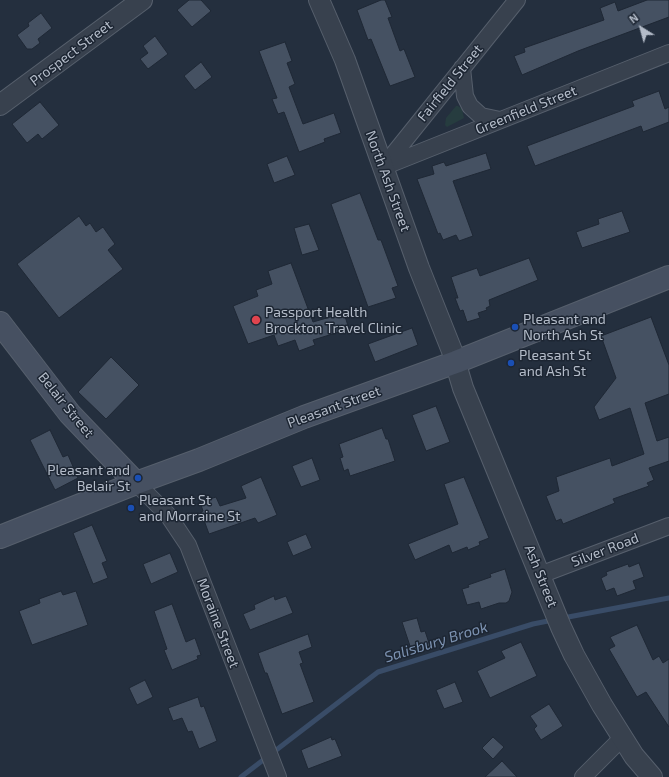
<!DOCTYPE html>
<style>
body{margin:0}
#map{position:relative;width:669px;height:777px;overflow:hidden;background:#242f3e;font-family:"Exo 2",sans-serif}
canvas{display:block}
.north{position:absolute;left:621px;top:8px;width:40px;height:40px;-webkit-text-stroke:3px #1d2633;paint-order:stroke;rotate:323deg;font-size:11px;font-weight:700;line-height:16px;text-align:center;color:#b4bcc9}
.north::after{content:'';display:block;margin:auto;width:14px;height:18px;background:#b4bcc9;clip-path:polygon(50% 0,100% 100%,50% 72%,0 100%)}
</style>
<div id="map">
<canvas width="669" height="777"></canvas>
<div class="north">N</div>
</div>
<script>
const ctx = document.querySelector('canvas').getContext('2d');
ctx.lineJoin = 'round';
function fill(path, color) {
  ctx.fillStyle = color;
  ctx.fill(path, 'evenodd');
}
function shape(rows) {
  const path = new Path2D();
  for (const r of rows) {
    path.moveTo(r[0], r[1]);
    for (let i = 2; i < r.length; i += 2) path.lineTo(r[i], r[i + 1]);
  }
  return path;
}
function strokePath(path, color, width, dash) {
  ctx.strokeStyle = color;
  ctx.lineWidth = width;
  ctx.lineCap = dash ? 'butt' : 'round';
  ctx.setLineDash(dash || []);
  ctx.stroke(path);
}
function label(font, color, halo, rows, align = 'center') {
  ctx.font = font + ' "Exo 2",sans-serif';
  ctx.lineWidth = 3;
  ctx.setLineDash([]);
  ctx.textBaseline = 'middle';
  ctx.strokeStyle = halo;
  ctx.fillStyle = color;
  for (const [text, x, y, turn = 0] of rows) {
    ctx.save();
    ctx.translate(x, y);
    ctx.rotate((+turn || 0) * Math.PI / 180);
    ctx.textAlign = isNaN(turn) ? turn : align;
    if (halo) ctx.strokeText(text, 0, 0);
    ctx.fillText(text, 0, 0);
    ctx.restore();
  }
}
fill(shape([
 [456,106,458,106,462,109,464,118,447,127,445,125,446,118]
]), '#263c3f');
strokePath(shape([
 [563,618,669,598],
 [241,777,378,672,533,624,553,620]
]), '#394c67', 5);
const building = shape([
 [189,0,201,0,211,11,192,27,177,10,189,0],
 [381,0,385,0,392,17,388,18,400,51,404,49,415,77,390,86,371,39,368,40,357,10,381,0],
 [647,0,669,0,669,17,578,51,522,75,514,56,525,52,524,48,604,20,600,8,615,2,618,11,647,0],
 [41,13,52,28,38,39,40,43,32,49,27,49,17,35,29,26,28,23,41,13],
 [155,36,168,54,148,69,140,59,148,53,143,46,155,36],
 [285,42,292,61,287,63,295,84,289,87,303,124,334,113,341,133,324,139,325,142,299,152,284,112,278,114,272,99,277,98,259,51,285,42],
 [201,62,212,77,195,90,184,76,201,62],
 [659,91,665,109,669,107,669,122,643,132,641,126,535,166,527,146,634,106,632,101,659,91],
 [40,102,59,125,42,139,38,134,27,143,12,124,40,102],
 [486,153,491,169,453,181,473,236,459,241,456,235,443,240,440,233,438,234,417,179,434,174,432,166,444,162,446,166,486,153],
 [287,156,295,175,274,183,267,164,287,156],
 [360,193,378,240,381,240,398,286,392,288,396,298,368,307,331,204,360,193],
 [622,211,630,232,582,248,576,232,599,224,598,219,622,211],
 [79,216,86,226,90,223,96,232,103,227,115,244,108,250,123,269,59,318,17,264,79,216],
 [309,224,319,250,302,255,294,228,309,224],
 [529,258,538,280,489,300,490,306,486,308,487,310,478,313,480,318,467,322,463,310,460,311,455,298,458,298,451,277,477,268,480,276,529,258],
 [291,263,313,322,344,313,349,329,313,340,315,345,299,351,295,340,278,346,274,335,248,344,233,306,258,296,256,290,272,284,268,271,291,263],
 [651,317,669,365,669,394,645,403,657,441,669,437,669,461,649,468,654,480,647,483,649,486,613,499,615,503,563,524,561,519,556,521,546,496,559,491,556,477,610,458,612,466,644,454,630,408,599,420,594,407,616,378,601,336,651,317],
 [412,328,418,345,375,362,368,344,412,328],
 [111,357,139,385,106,419,78,392,111,357],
 [436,406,450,442,426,451,412,415,436,406],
 [382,428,386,439,388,439,395,461,350,476,348,469,344,471,340,458,343,457,339,444,382,428],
 [50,430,63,457,68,455,78,478,55,490,30,440,50,430],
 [312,458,320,480,301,487,292,466,312,458],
 [261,477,277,515,258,523,255,518,209,534,201,512,203,511,200,502,216,497,220,506,246,498,241,486,261,477],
 [464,477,489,538,479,542,480,545,468,550,467,547,452,553,449,545,415,560,408,544,458,524,444,484,464,477],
 [92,525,107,561,102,563,108,578,93,584,73,533,92,525],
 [306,534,312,548,293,556,287,542,306,534],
 [170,553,178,572,151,584,143,564,170,553],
 [639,563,644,577,633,581,636,589,617,596,614,588,606,591,601,578,607,575,606,572,628,564,629,567,639,563],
 [505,569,512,592,509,601,506,603,499,603,481,609,479,602,467,605,462,589,469,587,468,585,491,577,490,574,505,569],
 [61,591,63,595,76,591,88,625,32,645,19,611,40,603,39,599,61,591],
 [274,596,275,600,286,596,293,613,250,630,243,614,255,609,254,605,274,596],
 [172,604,186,642,195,638,201,655,197,656,198,659,172,670,164,650,167,649,154,611,172,604],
 [417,618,421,632,425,631,430,646,412,652,402,622,417,618],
 [637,625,653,660,659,656,663,663,669,659,669,727,646,692,637,697,609,649,615,646,610,637,637,625],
 [308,634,312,647,299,652,303,663,300,664,314,702,282,714,267,673,265,673,258,653,308,634],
 [521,642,537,676,490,698,477,671,505,658,501,651,521,642],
 [145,680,153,697,137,705,129,688,145,680],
 [455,682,463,702,444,709,436,690,455,682],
 [198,697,201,707,204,706,217,741,199,749,192,731,188,732,182,718,173,721,168,708,198,697],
 [549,704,563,726,541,740,534,729,537,726,530,716,549,704],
 [331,737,332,740,335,739,342,756,308,769,301,750,331,737],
 [493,737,504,747,493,759,482,748,493,737],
 [502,761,517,777,485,777,502,761]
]);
fill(building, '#455162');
strokePath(building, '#1f2835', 1);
const minor = shape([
 [462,68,465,96,470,106,481,116,500,120],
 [384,166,517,0],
 [383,167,669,53],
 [136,483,168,515,188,545,278,777],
 [540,575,669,526],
 [583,777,622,738]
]);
const tertiary = shape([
 [319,0,345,60,419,268,452,351,463,388,561,627,574,655,602,705,634,756,652,777],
 [0,105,142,0]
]);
const secondary = shape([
 [0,323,70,414,136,483],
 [0,537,136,483,199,460,304,417,456,362,669,277]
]);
strokePath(minor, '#565f6c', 18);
strokePath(tertiary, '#565f6c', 22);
strokePath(secondary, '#565f6c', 24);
strokePath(minor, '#38414e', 16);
strokePath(tertiary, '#38414e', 20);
strokePath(secondary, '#465061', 22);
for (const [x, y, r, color] of [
 [256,320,5,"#e0444e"],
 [515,327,4,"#1a4fb4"],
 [511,363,4,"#1a4fb4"],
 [138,478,4,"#1a4fb4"],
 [131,508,4,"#1a4fb4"]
]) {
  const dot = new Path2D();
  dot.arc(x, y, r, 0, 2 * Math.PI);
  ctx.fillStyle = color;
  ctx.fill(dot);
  strokePath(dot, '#1d2633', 1.5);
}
label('14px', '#b4bcc9', '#1d2633', [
 ["Prospect Street",71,53,-37],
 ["Fairfield Street",450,83,-51],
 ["Greenfield Street",526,110,-22],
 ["North Ash Street",388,181,70],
 ["Belair Street",66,405,51],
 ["Pleasant Street",334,407,-20],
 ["Silver Road",605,550,-21],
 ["Ash Street",541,576,68],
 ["Moraine Street",218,623,69]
]);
label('14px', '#b4bcc9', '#1d2633', [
 ["Passport Health",265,312],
 ["Brockton Travel Clinic",265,328],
 ["Pleasant and",523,319],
 ["North Ash St",523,335],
 ["Pleasant St",519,355],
 ["and Ash St",519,371],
 ["Pleasant and",130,470,"right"],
 ["Belair St",130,486,"right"],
 ["Pleasant St",139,500],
 ["and Morraine St",139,516]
], 'left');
label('italic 15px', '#7c92b1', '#1d2633', [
 ["Salisbury Brook",436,642,-17]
]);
</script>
